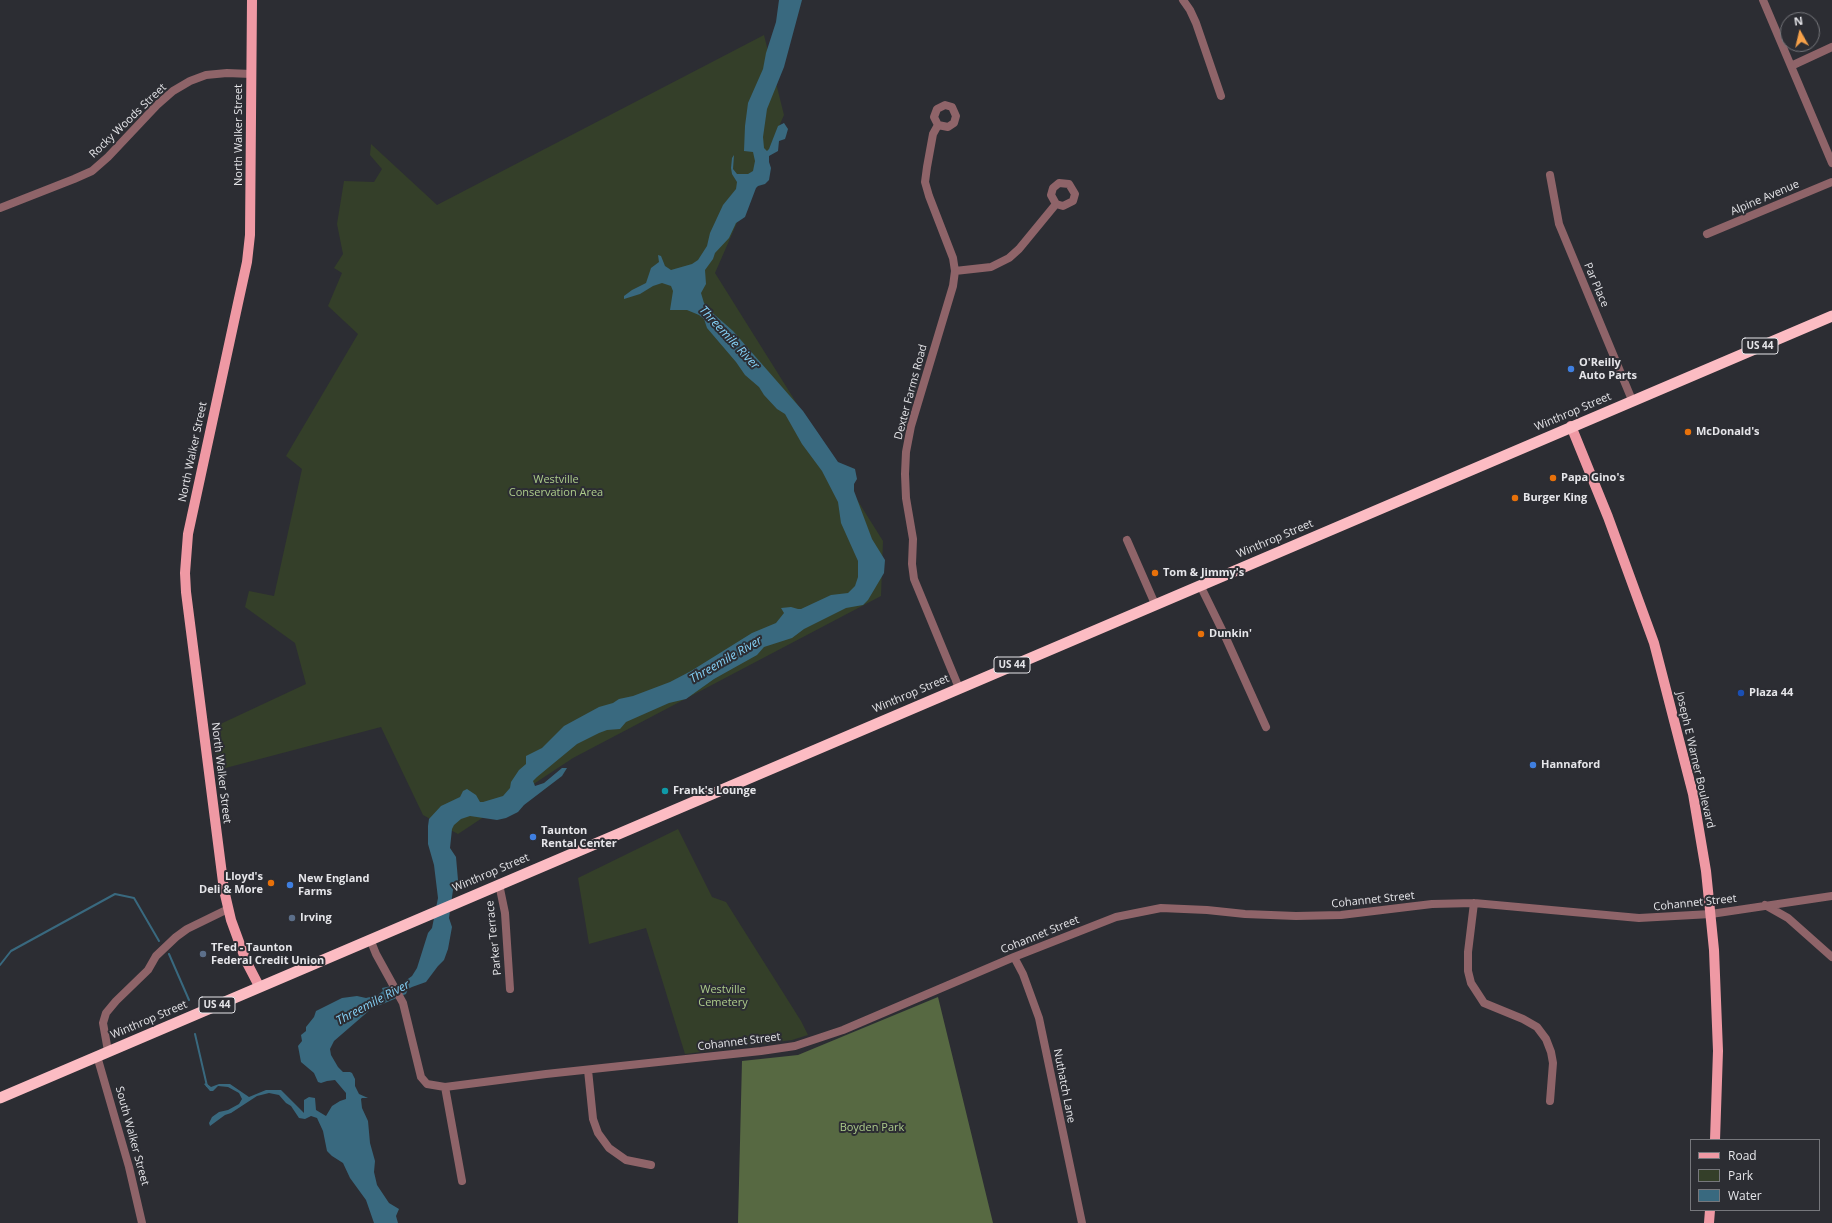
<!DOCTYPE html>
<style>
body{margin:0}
#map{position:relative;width:1832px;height:1223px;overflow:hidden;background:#2c2d33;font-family:"Open Sans",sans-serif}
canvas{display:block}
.legend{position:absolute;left:1690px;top:1139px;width:130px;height:72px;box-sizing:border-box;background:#2c2d33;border:1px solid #76777c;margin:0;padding:5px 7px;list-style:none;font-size:12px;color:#e5e5e9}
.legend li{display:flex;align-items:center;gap:8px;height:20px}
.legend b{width:20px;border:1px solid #76777c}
.north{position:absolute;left:1780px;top:12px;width:40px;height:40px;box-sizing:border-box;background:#2c2d33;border:1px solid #76777c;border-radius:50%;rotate:352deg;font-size:11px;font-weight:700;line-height:16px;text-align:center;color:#e5e5e9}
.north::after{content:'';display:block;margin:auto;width:14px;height:18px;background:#f7a149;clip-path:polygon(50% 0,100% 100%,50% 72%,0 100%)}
</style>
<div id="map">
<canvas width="1832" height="1223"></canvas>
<ul class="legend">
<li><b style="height:5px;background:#ef99a4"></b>Road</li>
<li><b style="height:11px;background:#343f29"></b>Park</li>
<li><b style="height:11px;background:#39697f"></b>Water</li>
</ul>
<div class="north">N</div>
</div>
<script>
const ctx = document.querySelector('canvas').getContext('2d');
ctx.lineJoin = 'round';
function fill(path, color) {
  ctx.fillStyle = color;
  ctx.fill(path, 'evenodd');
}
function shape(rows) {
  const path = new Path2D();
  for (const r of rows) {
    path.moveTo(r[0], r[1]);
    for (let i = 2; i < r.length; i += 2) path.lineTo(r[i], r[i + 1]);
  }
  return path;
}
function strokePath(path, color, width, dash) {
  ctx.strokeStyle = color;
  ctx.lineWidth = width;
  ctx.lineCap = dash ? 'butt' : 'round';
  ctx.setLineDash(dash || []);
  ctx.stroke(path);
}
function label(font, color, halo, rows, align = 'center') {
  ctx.font = font + ' "Open Sans",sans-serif';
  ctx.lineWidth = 4;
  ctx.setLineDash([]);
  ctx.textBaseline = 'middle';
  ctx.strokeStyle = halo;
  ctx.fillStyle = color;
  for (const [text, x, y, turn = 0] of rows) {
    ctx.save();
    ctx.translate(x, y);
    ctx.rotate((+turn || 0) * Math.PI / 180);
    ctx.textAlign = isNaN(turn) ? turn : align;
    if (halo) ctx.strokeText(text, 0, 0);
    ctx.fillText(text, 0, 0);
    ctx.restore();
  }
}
fill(shape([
 [764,35,784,115,715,273,883,541,881,596,573,758,458,834,423,815,381,727,218,770,214,727,306,684,295,643,245,607,249,591,274,596,302,469,286,456,358,334,328,306,342,273,334,268,343,254,337,224,344,181,374,182,382,169,370,155,371,144,437,205],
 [678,829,712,897,726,902,801,1021,808,1035,792,1040,685,1054,646,928,589,944,578,878]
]), '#343f29');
fill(shape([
 [938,997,993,1223,738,1223,742,1061,798,1055]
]), '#576942');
fill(shape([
 [779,0,802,0,784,67,767,109,763,137,764,148,767,151,769,149,778,126,784,123,788,129,786,136,785,139,779,141,778,151,769,156,769,162,771,168,769,180,765,184,758,186,756,188,745,217,736,223,729,238,715,253,713,259,705,270,706,284,701,293,704,303,708,309,733,331,803,411,838,462,855,469,857,479,854,484,854,491,872,539,885,560,884,573,868,600,863,605,846,608,804,629,792,638,764,647,757,655,714,679,686,699,669,703,626,722,620,729,607,730,599,733,577,744,537,777,533,781,535,786,544,783,562,768,567,768,562,776,524,805,518,812,506,818,497,820,470,816,461,819,454,825,452,829,450,848,456,857,458,880,453,890,449,918,452,927,448,949,444,960,438,966,426,982,412,987,408,989,406,994,371,1009,334,1041,330,1049,331,1055,338,1067,343,1072,350,1072,352,1073,355,1079,355,1086,359,1094,368,1098,362,1098,361,1099,362,1108,368,1121,370,1143,375,1161,374,1172,377,1185,389,1203,399,1209,396,1216,398,1223,374,1223,366,1200,350,1178,343,1163,332,1156,327,1151,323,1131,317,1118,311,1116,305,1119,299,1118,291,1106,286,1103,279,1095,269,1093,257,1096,231,1113,225,1115,210,1126,209,1123,212,1117,219,1112,228,1110,239,1104,242,1099,239,1093,228,1087,218,1086,213,1091,210,1091,204,1084,206,1083,211,1087,219,1084,230,1084,249,1097,266,1090,281,1090,304,1113,304,1100,309,1097,315,1098,316,1110,326,1116,332,1106,340,1101,346,1099,346,1093,335,1080,327,1081,321,1083,318,1082,314,1073,301,1062,298,1046,302,1041,301,1035,306,1031,306,1027,314,1017,316,1011,342,998,357,996,366,998,378,995,383,991,382,988,401,984,412,976,417,968,428,933,432,928,438,898,434,865,428,844,428,826,429,819,441,806,460,797,463,791,467,789,476,795,480,802,483,802,503,796,510,788,511,782,519,770,526,764,526,756,542,748,564,726,599,707,613,703,619,699,633,696,670,682,691,671,752,633,776,623,784,613,781,608,791,607,798,609,801,609,831,595,848,593,855,586,858,577,858,561,841,523,838,502,822,471,802,444,785,414,777,409,764,395,759,387,745,375,736,362,707,328,704,319,699,315,687,310,670,310,673,291,671,286,662,283,653,286,640,294,624,299,624,296,632,290,646,283,651,268,659,262,658,255,661,256,665,266,671,270,692,264,698,260,707,246,710,233,723,205,736,189,737,182,732,174,731,168,732,158,734,155,733,169,737,174,748,174,753,171,755,161,753,152,744,151,745,126,748,103,763,69,766,53,776,22]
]), '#39697f');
strokePath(shape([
 [169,954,189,1000],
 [0,965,11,951,115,894,134,898,159,941],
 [195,1034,207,1086]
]), '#39697f', 2);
strokePath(shape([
 [1183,0,1190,10,1196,23,1221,96],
 [1763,0,1832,163],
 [1791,66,1832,47],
 [938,125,934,117,937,109,945,105,952,107,956,116,954,123,948,127,938,125,933,134,927,167,925,182,929,196,953,258,955,271,953,286,911,426,906,452,905,474,906,498,913,539,912,564,914,579,959,688],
 [1550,175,1559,224,1632,400],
 [0,208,74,179,92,171,108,157,157,105,173,91,190,81,206,75,227,73,251,74],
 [1707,234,1832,182],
 [955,271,991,267,1009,258,1019,249,1056,204,1051,195,1053,188,1059,183,1069,184,1075,194,1073,201,1063,206,1056,204],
 [1127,540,1155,604],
 [1200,585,1225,636,1266,727],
 [499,884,505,913,510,989],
 [1474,903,1468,952,1468,971,1471,983,1484,1003,1523,1019,1537,1027,1546,1039,1551,1052,1553,1063,1550,1101],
 [1765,905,1788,918,1832,957],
 [370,939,376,954,403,1003,421,1077,427,1084,445,1087,546,1074,761,1051,795,1046,843,1030,1014,957,1116,917,1161,908,1207,910,1245,914,1296,916,1341,915,1432,904,1474,903,1639,918,1711,914,1832,896],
 [1014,957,1023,974,1039,1018,1082,1223],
 [108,1051,103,1023,106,1013,116,1001,148,970,156,956,176,937,187,929,228,909],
 [97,1056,129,1167,142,1223],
 [588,1070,593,1119,598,1133,609,1148,626,1160,651,1165],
 [445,1087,462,1181]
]), '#8f6469', 8);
strokePath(shape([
 [252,0,250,235,247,262,238,303,188,534,185,573,186,592,224,890,231,920,246,961,259,986],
 [1571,426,1608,517,1654,643,1693,794,1706,871,1714,950,1718,1051,1715,1140],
 [1709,1223,1710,1210]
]), '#ef99a4', 10);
strokePath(shape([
 [0,1098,1832,316]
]), '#fcbcc3', 11);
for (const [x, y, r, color] of [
 [1571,369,4,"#3f7fe0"],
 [1688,432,4,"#e8710a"],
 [1553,478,4,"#e8710a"],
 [1515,498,4,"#e8710a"],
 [1155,573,4,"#e8710a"],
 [1201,634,4,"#e8710a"],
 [1741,693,4,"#1a4fb4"],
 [1533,765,4,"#3f7fe0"],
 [665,791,4,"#0f9aa8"],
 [533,837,4,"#3f7fe0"],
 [271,883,4,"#e8710a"],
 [290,885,4,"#3f7fe0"],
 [292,918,4,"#5c6f8a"],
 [203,954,4,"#5c6f8a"]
]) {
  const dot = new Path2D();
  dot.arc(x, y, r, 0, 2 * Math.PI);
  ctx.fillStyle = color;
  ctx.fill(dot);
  strokePath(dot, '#2c2d33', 1.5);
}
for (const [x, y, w] of [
 [1760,346,36],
 [1012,665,36],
 [217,1005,36]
]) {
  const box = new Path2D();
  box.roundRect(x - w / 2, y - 8, w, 16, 3);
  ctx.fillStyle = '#2c2d33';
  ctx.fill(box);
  strokePath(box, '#e5e5e9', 1);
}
label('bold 10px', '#e5e5e9', null, [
 ["US 44",1760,346],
 ["US 44",1012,665],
 ["US 44",217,1005]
]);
label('11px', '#e5e5e9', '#2c2d33', [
 ["Rocky Woods Street",128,121,-44],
 ["North Walker Street",239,135,-90],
 ["Alpine Avenue",1765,198,-23],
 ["Par Place",1596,285,67],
 ["Dexter Farms Road",911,392,-75],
 ["Winthrop Street",1573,412,-23],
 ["North Walker Street",193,452,-78],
 ["Winthrop Street",1275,539,-23],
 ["Winthrop Street",911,694,-23],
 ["Joseph E Warner Boulevard",1695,760,77],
 ["North Walker Street",221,773,83],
 ["Winthrop Street",491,873,-23],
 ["Cohannet Street",1373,900,-6],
 ["Cohannet Street",1695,903,-6],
 ["Cohannet Street",1040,935,-22],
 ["Parker Terrace",494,938,-96],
 ["Winthrop Street",149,1020,-23],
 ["Cohannet Street",739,1042,-7],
 ["Nuthatch Lane",1064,1086,79],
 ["South Walker Street",132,1136,75]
]);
label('bold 11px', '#e5e5e9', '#2c2d33', [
 ["O'Reilly",1579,363],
 ["Auto Parts",1579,376],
 ["McDonald's",1696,432],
 ["Papa Gino's",1561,478],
 ["Burger King",1523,498],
 ["Tom & Jimmy's",1163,573],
 ["Dunkin'",1209,634],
 ["Plaza 44",1749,693],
 ["Hannaford",1541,765],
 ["Frank's Lounge",673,791],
 ["Taunton",541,831],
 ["Rental Center",541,844],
 ["Lloyd's",263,877,"right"],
 ["Deli & More",263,890,"right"],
 ["New England",298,879],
 ["Farms",298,892],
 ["Irving",300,918],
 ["TFed - Taunton",211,948],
 ["Federal Credit Union",211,961]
], 'left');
label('11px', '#adcc8b', '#2c2d33', [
 ["Westville",556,480],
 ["Conservation Area",556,493],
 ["Westville",723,990],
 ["Cemetery",723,1003],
 ["Boyden Park",872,1128]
]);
label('italic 12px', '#85d2f8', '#2c2d33', [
 ["Threemile River",729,338,47],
 ["Threemile River",726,660,-30],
 ["Threemile River",373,1003,-28]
]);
</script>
